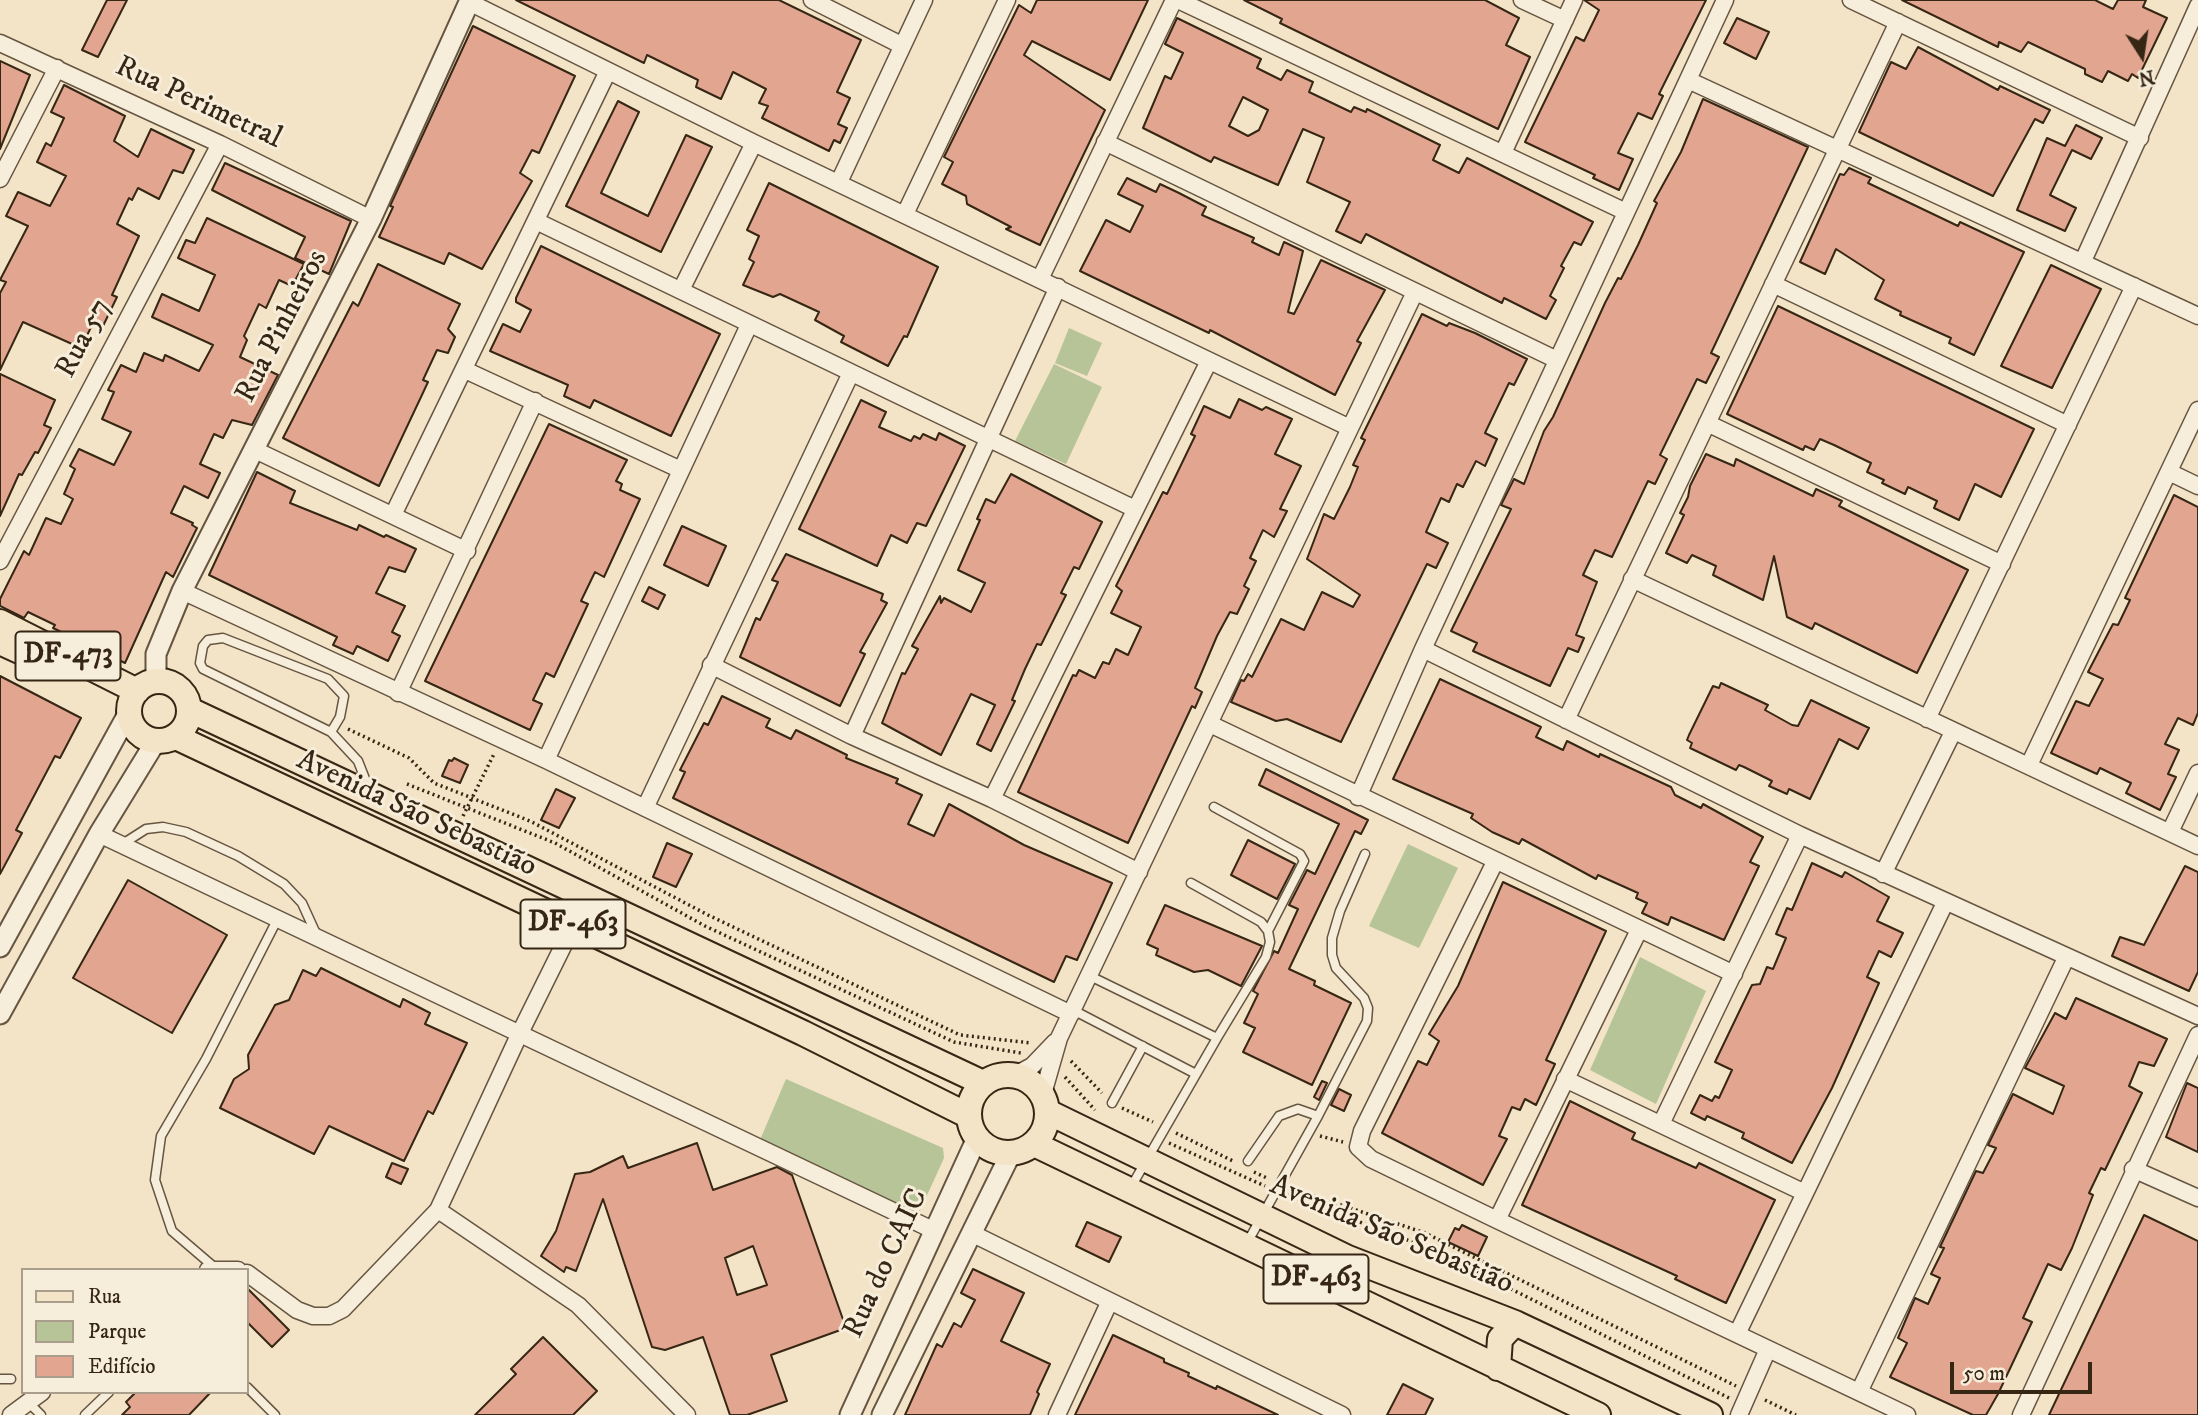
<!DOCTYPE html>
<meta charset="utf-8">
<style>
body{margin:0}
#map{position:relative;width:2198px;height:1415px;overflow:hidden;background:#f3e3c7;font-family:"IM FELL DW Pica",serif}
canvas{display:block}
.legend{position:absolute;left:21px;top:1268px;width:228px;height:126px;box-sizing:border-box;background:#f7eddb;border:2px solid #aa9d8b;margin:0;padding:9px 12px;list-style:none;font-size:21px;color:#362614}
.legend li{display:flex;align-items:center;gap:14px;height:35px}
.legend b{width:35px;border:2px solid #aa9d8b}
.north{position:absolute;left:2107px;top:21px;width:70px;height:70px;-webkit-text-stroke:5px #f7eddb;paint-order:stroke;rotate:168deg;font-size:19px;font-weight:700;line-height:28px;text-align:center;color:#362614}
.north::after{content:'';display:block;margin:auto;width:24px;height:32px;background:#362614;clip-path:polygon(50% 0,100% 100%,50% 72%,0 100%)}
.scale{position:absolute;left:1950px;top:1362px;width:142px;height:32px;box-sizing:border-box;border:4px solid #362614;border-top:0;padding-left:9px;font-size:21px;line-height:24px;white-space:nowrap;color:#362614;-webkit-text-stroke:5px #f7eddb;paint-order:stroke}
</style>
<div id="map">
<canvas width="2198" height="1415"></canvas>
<ul class="legend">
<li><b style="height:9px;background:#f3e3c7"></b>Rua</li>
<li><b style="height:19px;background:#b7c498"></b>Parque</li>
<li><b style="height:19px;background:#e1a590"></b>Edifício</li>
</ul>
<div class="north">N</div>
<div class="scale">50 m</div>
</div>
<script>
const ctx = document.querySelector('canvas').getContext('2d');
ctx.lineJoin = 'round';
function fill(path, color) {
  ctx.fillStyle = color;
  ctx.fill(path, 'evenodd');
}
function shape(rows) {
  const path = new Path2D();
  for (const r of rows) {
    if (r.length === 3) {
      path.moveTo(r[0] + r[2], r[1]);
      path.arc(r[0], r[1], r[2], 0, 2 * Math.PI);
      continue;
    }
    path.moveTo(r[0], r[1]);
    for (let i = 2; i < r.length; i += 2) path.lineTo(r[i], r[i + 1]);
  }
  return path;
}
function strokePath(path, color, width, dash) {
  ctx.strokeStyle = color;
  ctx.lineWidth = width;
  ctx.lineCap = dash ? 'butt' : 'round';
  ctx.setLineDash(dash || []);
  ctx.stroke(path);
}
function label(font, color, halo, rows, align = 'center') {
  ctx.font = font + ' "IM FELL DW Pica",serif';
  ctx.lineWidth = 6;
  ctx.setLineDash([]);
  ctx.textBaseline = 'middle';
  ctx.strokeStyle = halo;
  ctx.fillStyle = color;
  for (const [text, x, y, turn = 0] of rows) {
    ctx.save();
    ctx.translate(x, y);
    ctx.rotate((+turn || 0) * Math.PI / 180);
    ctx.textAlign = isNaN(turn) ? turn : align;
    if (halo) ctx.strokeText(text, 0, 0);
    ctx.fillText(text, 0, 0);
    ctx.restore();
  }
}
fill(shape([
 [1069,328,1102,343,1087,376,1055,363],
 [1054,364,1102,387,1066,464,1015,441],
 [1408,844,1458,868,1419,948,1369,926],
 [1640,957,1706,991,1656,1104,1590,1070],
 [786,1079,943,1148,944,1158,919,1213,760,1140]
]), '#b7c498');
const building = shape([
 [107,0,127,0,98,57,82,50,107,0],
 [516,0,779,0,861,40,837,92,850,98,838,124,847,128,840,143,834,140,829,151,762,118,768,106,759,103,766,89,733,72,721,99,696,87,698,80,647,55,644,63,516,0],
 [1037,0,1148,0,1110,80,1032,41,1024,55,1105,110,1040,245,1006,229,1011,227,967,204,966,196,942,184,953,162,944,157,1019,5,1031,13,1037,0],
 [1244,0,1485,0,1519,18,1506,45,1530,57,1498,129,1280,23,1282,19,1244,0],
 [1584,0,1706,0,1659,94,1663,96,1652,119,1638,113,1618,153,1633,159,1619,190,1593,178,1595,175,1525,142,1576,37,1584,41,1599,10,1584,0],
 [1902,0,2095,0,2113,9,2118,0,2146,0,2143,7,2167,18,2138,78,2132,74,2128,81,2108,71,2102,82,2085,74,2085,69,2028,42,2021,52,1999,42,1998,47,1902,0],
 [1177,18,1261,59,1257,68,1281,80,1287,70,1313,82,1309,92,1351,112,1354,107,1366,112,1367,109,1440,145,1433,160,1459,173,1467,158,1593,222,1581,245,1574,242,1561,266,1564,268,1550,296,1556,300,1546,319,1504,298,1502,303,1478,291,1366,234,1361,243,1336,231,1350,202,1307,182,1324,138,1303,129,1278,185,1214,157,1211,162,1143,128,1165,76,1171,79,1183,53,1165,44,1177,18],
 [1243,97,1268,110,1259,130,1248,136,1229,126,1243,97],
 [1737,18,1769,32,1756,59,1724,43,1737,18],
 [473,26,575,76,539,153,532,150,520,173,532,181,482,269,449,253,444,264,379,237,393,207,390,206,473,26],
 [1918,47,1998,90,2000,86,2050,110,2043,123,2035,119,1993,196,1859,132,1891,62,1906,69,1918,47],
 [0,61,30,75,0,149,0,61],
 [64,85,125,116,114,141,138,157,151,129,194,150,183,173,173,170,159,199,138,188,132,200,129,198,117,224,139,236,112,295,117,297,103,326,93,323,81,348,23,322,0,370,0,293,6,282,0,280,28,226,6,216,18,192,50,206,66,176,37,162,46,143,51,146,64,118,51,112,64,85],
 [1703,99,1808,147,1711,353,1719,357,1706,383,1697,379,1660,455,1667,459,1655,484,1648,481,1612,557,1595,550,1583,575,1597,582,1576,635,1584,638,1578,652,1568,648,1550,686,1473,651,1477,643,1451,631,1511,509,1501,505,1514,479,1524,484,1544,431,1553,417,1605,303,1618,278,1621,279,1638,245,1657,203,1654,201,1681,152,1703,99],
 [618,101,639,112,601,193,648,216,686,135,712,147,661,252,566,206,618,101],
 [2076,125,2102,138,2091,159,2072,150,2050,195,2076,208,2065,231,2017,210,2047,138,2065,146,2076,125],
 [225,163,351,221,329,274,295,258,305,237,212,190,225,163],
 [1849,168,1871,178,1868,183,1958,226,1960,222,2024,252,1974,355,1949,343,1951,338,1900,315,1901,312,1875,299,1884,280,1836,249,1825,274,1800,262,1840,174,1844,175,1849,168],
 [1127,178,1156,192,1160,184,1179,193,1206,207,1202,215,1254,238,1252,242,1279,255,1284,242,1303,251,1288,312,1294,314,1321,260,1385,290,1357,341,1361,343,1335,395,1210,330,1209,333,1080,271,1106,220,1130,232,1143,206,1118,194,1127,178],
 [769,183,938,267,907,337,904,336,888,366,841,342,844,336,815,320,819,312,780,294,773,297,743,285,754,262,749,259,759,236,747,230,769,183],
 [207,218,304,264,292,286,279,280,266,308,259,304,244,336,247,340,240,357,278,375,252,425,232,420,223,438,214,434,200,464,220,473,208,498,184,486,171,513,193,523,192,525,197,528,173,577,166,572,125,663,53,628,55,625,28,612,24,618,0,606,0,599,24,551,29,555,46,518,61,524,73,499,64,494,75,469,70,466,79,449,114,465,131,432,102,419,114,392,108,390,121,365,136,372,144,353,163,361,165,355,199,371,213,345,152,317,162,294,199,311,215,275,178,258,186,240,195,243,207,218],
 [541,246,720,334,671,436,594,400,590,408,564,396,568,385,490,351,503,324,520,332,531,310,516,302,516,298,541,246],
 [378,264,460,304,448,329,455,337,448,353,437,350,423,380,428,382,421,397,379,486,283,438,353,302,358,306,378,264],
 [2051,265,2101,289,2052,388,2001,366,2051,265],
 [1778,306,2034,429,2001,497,1975,484,1959,520,1934,508,1937,501,1908,487,1905,494,1882,483,1884,480,1867,472,1871,463,1834,445,1820,439,1814,450,1805,446,1803,450,1727,414,1778,306],
 [1422,314,1447,326,1449,323,1475,333,1527,359,1514,385,1509,383,1485,433,1497,439,1485,466,1476,461,1463,487,1457,484,1449,502,1441,498,1426,532,1448,543,1436,568,1427,564,1341,742,1287,719,1276,721,1231,702,1241,680,1244,681,1248,674,1252,677,1281,619,1304,630,1322,592,1353,607,1360,595,1307,559,1324,514,1334,519,1350,487,1358,467,1353,465,1365,440,1361,438,1422,314],
 [0,374,55,400,44,425,51,428,38,453,35,452,22,475,19,474,0,516,0,374],
 [1239,399,1262,410,1266,407,1292,419,1275,454,1301,466,1280,509,1287,511,1274,537,1263,530,1250,558,1256,561,1244,586,1249,589,1237,614,1230,612,1217,636,1195,688,1202,692,1195,708,1192,706,1128,843,1018,792,1073,675,1076,676,1079,670,1095,678,1103,662,1109,664,1116,649,1128,655,1141,627,1111,613,1122,591,1116,586,1163,492,1167,494,1195,436,1191,434,1204,406,1230,418,1239,399],
 [861,400,886,412,879,427,911,441,914,436,920,439,923,434,936,440,939,433,965,446,926,526,917,523,907,543,891,535,877,566,799,529,861,400],
 [549,424,627,460,616,481,622,484,620,490,640,499,604,577,595,572,581,601,588,604,554,677,546,673,533,700,542,704,530,730,425,681,549,424],
 [1706,454,1734,466,1736,459,1813,496,1816,489,1842,501,1839,506,1968,570,1917,673,1815,623,1812,629,1787,617,1774,556,1763,600,1713,575,1716,566,1692,555,1687,563,1666,553,1684,515,1680,513,1688,497,1690,486,1706,454],
 [257,472,295,491,290,503,357,530,359,525,384,537,386,535,416,549,405,572,389,567,376,593,405,606,392,632,400,636,388,661,357,646,353,654,333,645,337,637,209,575,257,472],
 [1011,474,1102,522,1079,569,1074,567,1061,593,1066,595,1041,645,1037,644,1025,669,1012,700,1015,701,991,751,977,744,995,705,971,694,941,755,882,723,902,673,905,674,918,649,912,646,940,596,941,603,944,598,971,612,985,583,958,570,980,520,977,519,986,499,995,503,1011,474],
 [2174,495,2198,507,2198,713,2193,725,2178,718,2165,744,2179,750,2168,774,2176,777,2160,810,2126,793,2131,783,2100,768,2097,774,2051,753,2076,701,2089,706,2103,679,2088,672,2113,624,2118,625,2130,600,2125,598,2174,495],
 [682,526,726,546,708,586,664,565,682,526],
 [786,554,883,594,881,600,887,603,860,652,865,654,840,706,740,657,756,618,760,620,778,582,772,580,786,554],
 [649,587,665,595,658,609,642,601,649,587],
 [0,676,81,718,60,758,55,756,16,830,22,833,0,874,0,676],
 [1440,679,1541,727,1536,737,1563,750,1567,741,1599,757,1600,754,1671,787,1675,795,1701,808,1703,804,1763,837,1750,862,1759,866,1724,940,1671,917,1668,925,1642,913,1647,903,1636,898,1638,893,1598,875,1596,879,1522,839,1519,844,1492,832,1471,818,1473,814,1393,779,1440,679],
 [1721,683,1768,705,1765,710,1792,725,1798,726,1811,700,1869,728,1858,749,1839,739,1810,799,1789,789,1787,794,1769,786,1772,781,1744,767,1739,765,1736,770,1690,748,1692,743,1687,740,1689,735,1713,686,1719,688,1721,683],
 [722,696,770,719,766,727,791,739,796,730,847,755,846,758,898,779,896,783,922,795,908,824,934,836,949,804,1024,845,1112,883,1077,960,1066,956,1054,982,673,798,685,772,680,770,704,723,708,725,722,696],
 [454,758,468,765,460,783,442,776,449,760,452,761,454,758],
 [1266,769,1368,820,1361,834,1355,831,1289,969,1315,981,1314,985,1351,1003,1312,1085,1243,1052,1255,1028,1244,1023,1258,994,1253,991,1274,951,1278,953,1298,909,1289,905,1307,870,1315,874,1339,824,1259,785,1266,769],
 [556,789,575,798,559,828,541,820,556,789],
 [1248,840,1295,864,1277,899,1231,875,1248,840],
 [667,843,692,854,676,887,653,877,667,843],
 [1812,863,1842,877,1845,872,1889,897,1877,921,1903,933,1891,957,1879,951,1867,977,1879,983,1832,1088,1792,1163,1742,1138,1744,1133,1707,1116,1705,1120,1691,1113,1700,1095,1712,1101,1715,1096,1719,1098,1732,1070,1715,1062,1752,985,1760,984,1767,967,1773,969,1786,938,1776,934,1787,908,1792,910,1812,863],
 [2185,866,2198,872,2198,972,2189,991,2112,956,2120,937,2144,945,2185,866],
 [128,880,227,935,172,1033,73,978,128,880],
 [1503,882,1606,931,1546,1060,1555,1064,1536,1105,1525,1099,1520,1110,1512,1107,1499,1136,1507,1139,1483,1185,1382,1133,1418,1061,1427,1065,1439,1041,1429,1034,1458,986,1503,882],
 [1165,905,1262,946,1241,986,1208,970,1194,972,1156,955,1158,949,1147,944,1165,905],
 [321,968,400,1007,403,999,430,1013,425,1024,467,1043,433,1114,428,1111,404,1161,329,1126,314,1154,220,1108,234,1079,249,1069,248,1055,275,1005,289,1000,303,970,316,976,321,968],
 [2076,998,2167,1039,2154,1066,2139,1062,2129,1086,2142,1093,2105,1170,2101,1168,2089,1193,2093,1195,2072,1248,2061,1270,2048,1264,2023,1318,2032,1322,1998,1394,1986,1415,1973,1415,1890,1377,1907,1343,1898,1338,1915,1298,1928,1304,1940,1278,1931,1274,1944,1248,1940,1247,1976,1171,1983,1173,1996,1148,1988,1145,2013,1094,2053,1114,2064,1086,2025,1068,2055,1013,2066,1019,2076,998],
 [1322,1081,1327,1083,1319,1100,1314,1097,1322,1081],
 [2187,1083,2198,1088,2198,1152,2166,1137,2187,1083],
 [1339,1089,1351,1095,1344,1111,1331,1105,1339,1089],
 [1570,1101,1635,1133,1632,1139,1696,1168,1699,1163,1775,1200,1726,1303,1675,1279,1677,1276,1522,1205,1570,1101],
 [697,1143,713,1190,777,1167,792,1175,846,1328,771,1355,787,1401,747,1415,730,1415,703,1337,665,1350,652,1347,603,1199,576,1271,566,1267,564,1272,541,1256,556,1231,575,1174,590,1172,623,1156,628,1168,697,1143],
 [753,1246,767,1285,737,1295,725,1258,753,1246],
 [392,1163,408,1169,401,1184,386,1177,392,1163],
 [2144,1215,2198,1241,2198,1415,2049,1415,2144,1215],
 [1087,1222,1121,1237,1109,1262,1076,1246,1087,1222],
 [1462,1225,1487,1237,1478,1256,1448,1242,1455,1228,1459,1230,1462,1225],
 [973,1269,1024,1293,1001,1341,1050,1364,1037,1392,1039,1394,1030,1415,905,1415,937,1344,942,1347,954,1323,961,1327,975,1300,961,1293,973,1269],
 [247,1288,289,1330,272,1347,247,1322,247,1288],
 [1113,1335,1164,1359,1164,1362,1189,1373,1188,1376,1216,1389,1217,1386,1278,1415,1075,1415,1113,1335],
 [543,1337,597,1391,573,1415,475,1415,516,1374,511,1369,543,1337],
 [1403,1384,1433,1399,1425,1415,1387,1415,1403,1384],
 [136,1392,211,1392,189,1415,122,1415,130,1407,126,1402,136,1392]
]);
fill(building, '#e1a590');
strokePath(building, '#362614', 2);
const service = shape([
 [331,732,340,717,344,696,328,679,223,638,208,640,203,646,200,663,203,669,331,732,358,761,369,789],
 [1214,807,1300,854,1304,861,1268,931],
 [121,845,146,829,163,827,186,832,238,856,284,884,302,903,317,936],
 [1191,883,1261,922,1268,931,1270,942,1266,957,1217,1038],
 [1090,976,1217,1038,1131,1187],
 [1073,1010,1196,1074],
 [1112,1103,1143,1046],
 [1318,1116,1367,1021,1368,1008,1364,998,1336,968,1332,955,1332,938,1340,911,1365,854],
 [1247,1243,1318,1116,1298,1109,1279,1116,1248,1161],
 [214,1267,172,1231,155,1180,161,1136,206,1059,277,920],
 [0,1379,11,1379],
 [247,1387,275,1415],
 [28,1402,41,1415],
 [85,1415,109,1392]
]);
const minor = shape([
 [812,0,901,45],
 [1178,0,1626,212],
 [1522,0,1565,20],
 [1851,0,2140,138],
 [469,2,754,143,1350,428],
 [0,43,220,144,371,219],
 [1688,80,2198,316],
 [1105,142,1557,360],
 [1503,153,1574,0],
 [0,179,57,68],
 [839,182,924,0],
 [905,214,1007,0],
 [536,221,1135,509],
 [2083,261,2198,6],
 [1040,279,1174,0],
 [1773,284,2068,425],
 [681,290,754,143],
 [465,370,681,470],
 [1707,423,2002,564],
 [253,449,467,551],
 [2169,472,2198,486],
 [393,515,608,71],
 [0,561,220,144],
 [1632,579,2198,846],
 [182,591,546,760,1071,1014],
 [1423,649,1800,835,2198,1016],
 [711,665,852,736,992,799,1139,872],
 [398,693,535,401],
 [1927,719,2134,286],
 [1566,720,1898,22],
 [1210,724,1734,974],
 [852,736,1058,287],
 [546,760,749,325],
 [2029,765,2198,410],
 [1358,797,1423,649,1725,0],
 [992,799,1208,363],
 [645,808,850,375],
 [2170,832,2198,773],
 [99,834,935,1231],
 [1495,862,1362,1131,1358,1147,1371,1159,1497,1220,1907,1415],
 [1883,874,1953,732],
 [1015,1075,1032,1066,1055,1042],
 [1565,1079,1805,1193],
 [1043,1094,1059,1038,1415,292],
 [1661,1124,1800,835],
 [2133,1169,2198,1198],
 [438,1210,578,1305,687,1415],
 [1497,1220,1639,930],
 [971,1233,1342,1415],
 [208,1270,238,1270],
 [247,1273,297,1310,313,1316,329,1316,343,1309,438,1210,519,1035,574,924],
 [1737,1334,1945,903],
 [1859,1392,2066,958],
 [11,1415,42,1392],
 [1057,1415,1109,1303],
 [1739,1415,1768,1349],
 [2021,1415,2198,1035]
]);
const tertiary = shape([
 [156,681,156,654,182,591,371,219,470,0],
 [0,947,129,712],
 [0,1014,99,834,156,741],
 [850,1415,977,1138],
 [882,1415,1011,1153]
]);
const primary = shape([
 [0,622,137,691],
 [0,642,37,659],
 [159,711,30],
 [190,710,983,1083],
 [176,737,803,1033,969,1116],
 [1008,1114,39],
 [1048,1112,1348,1258,1515,1323,1710,1415],
 [1034,1144,1598,1415],
 [1498,1368,1500,1339,1515,1323]
]);
strokePath(service, '#655541', 11);
strokePath(minor, '#655541', 19);
strokePath(tertiary, '#655541', 23);
strokePath(primary, '#362614', 28);
strokePath(shape([
 [348,729,409,758,434,783,530,821,708,915,960,1035,1031,1043],
 [407,784,555,843,705,926,954,1042,1021,1053],
 [463,816,494,754],
 [1071,1061,1102,1093],
 [1065,1077,1095,1110],
 [1122,1108,1153,1122],
 [1176,1133,1235,1162],
 [1320,1136,1343,1142],
 [1169,1143,1265,1186],
 [1254,1172,1269,1179],
 [1293,1189,1425,1233,1736,1386],
 [1288,1195,1431,1249,1729,1398],
 [1765,1400,1796,1415]
]), '#362614', 3.5, [2, 3.5]);
strokePath(service, '#f7eddb', 8);
strokePath(minor, '#f7eddb', 16);
strokePath(tertiary, '#f7eddb', 19);
strokePath(primary, '#f3e3c7', 24);
for (const [x, y, w] of [
 [68,656,105],
 [573,924,105],
 [1316,1279,105]
]) {
  const box = new Path2D();
  box.roundRect(x - w / 2, y - 24.5, w, 49, 5);
  ctx.fillStyle = '#f7eddb';
  ctx.fill(box);
  strokePath(box, '#362614', 2);
}
label('bold 28px', '#362614', null, [
 ["DF-473",68,656],
 ["DF-463",573,924],
 ["DF-463",1316,1279]
]);
label('30px', '#362614', '#f7eddb', [
 ["Rua Perimetral",198,104,25],
 ["Rua Pinheiros",283,327,-63],
 ["Rua 57",85,339,-62],
 ["Avenida São Sebastião",416,815,25],
 ["Avenida São Sebastião",1391,1236,23],
 ["Rua do CAIC",887,1264,-65]
]);
</script>
